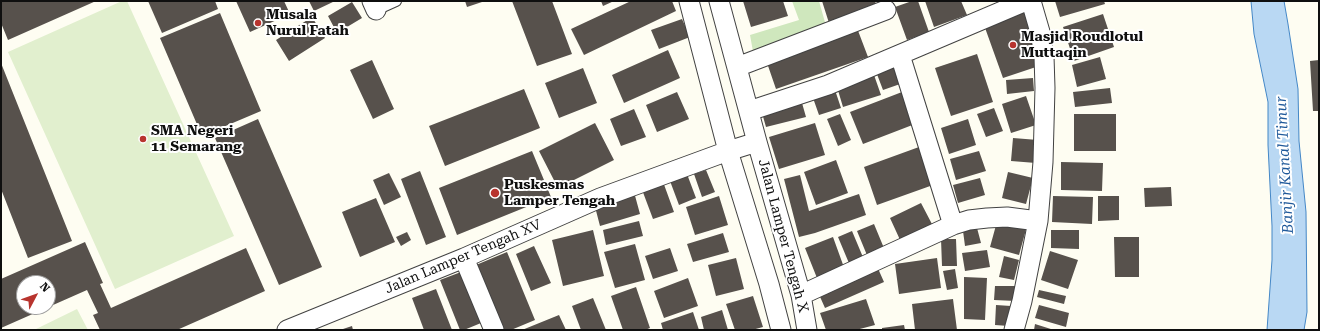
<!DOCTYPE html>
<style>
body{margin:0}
#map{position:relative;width:1320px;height:331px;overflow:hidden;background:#fefdf2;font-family:"Roboto Serif",serif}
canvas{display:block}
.frame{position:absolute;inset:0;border:2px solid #0f0f0f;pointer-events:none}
.north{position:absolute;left:16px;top:275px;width:40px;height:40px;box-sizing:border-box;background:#fff;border:1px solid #9f9f9f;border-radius:50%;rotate:49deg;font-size:11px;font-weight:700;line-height:16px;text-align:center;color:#0f0f0f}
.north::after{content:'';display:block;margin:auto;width:14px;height:18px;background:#b8342e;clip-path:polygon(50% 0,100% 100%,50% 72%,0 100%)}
</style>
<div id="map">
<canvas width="1320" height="331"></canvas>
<div class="frame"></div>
<div class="north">N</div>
</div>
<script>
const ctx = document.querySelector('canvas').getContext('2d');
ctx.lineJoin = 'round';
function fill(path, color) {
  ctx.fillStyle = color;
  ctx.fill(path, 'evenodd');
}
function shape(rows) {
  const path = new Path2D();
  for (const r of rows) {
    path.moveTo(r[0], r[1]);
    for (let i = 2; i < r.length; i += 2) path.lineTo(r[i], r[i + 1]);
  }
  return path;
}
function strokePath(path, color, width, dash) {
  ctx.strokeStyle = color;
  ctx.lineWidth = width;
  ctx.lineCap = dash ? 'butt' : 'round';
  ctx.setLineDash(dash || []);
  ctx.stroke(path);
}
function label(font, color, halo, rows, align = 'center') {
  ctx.font = font + ' "Roboto Serif",serif';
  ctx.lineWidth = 4;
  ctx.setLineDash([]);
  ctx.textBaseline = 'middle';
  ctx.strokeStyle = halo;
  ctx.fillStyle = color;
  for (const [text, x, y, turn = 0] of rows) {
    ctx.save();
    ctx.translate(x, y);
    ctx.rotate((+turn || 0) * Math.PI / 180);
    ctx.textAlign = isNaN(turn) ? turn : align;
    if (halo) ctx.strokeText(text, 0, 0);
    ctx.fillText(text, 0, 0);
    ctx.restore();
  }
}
fill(shape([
 [792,1,819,1,828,33,754,57,750,35,799,20]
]), '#cfe7bd');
fill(shape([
 [122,1,127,1,234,236,115,289,8,52],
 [77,309,88,330,33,330,34,330]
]), '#e1efce');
const water = shape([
 [1251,1,1284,1,1288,24,1298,89,1299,141,1306,212,1307,312,1304,330,1267,330,1272,260,1272,226,1268,145,1268,102,1254,34,1251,1]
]);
fill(water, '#b9d8f3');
strokePath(water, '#4487c6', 1);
fill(shape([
 [1,1,96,1,8,40,1,23],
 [148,1,215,1,218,9,162,33],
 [236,1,284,1,290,14,250,32],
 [309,1,335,1,314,11],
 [465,1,485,1,467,7],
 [512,1,552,1,572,54,537,66],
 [601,1,614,1,603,6],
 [631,1,672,1,676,11,584,55,571,29],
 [743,1,783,1,788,16,751,27],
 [822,1,875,1,877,8,829,23],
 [912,1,918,1,929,32,907,40,895,7],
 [925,1,961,1,967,15,934,27],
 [1055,1,1104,1,1105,4,1060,17],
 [352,2,362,18,337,33,328,16],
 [1024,12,1042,65,1003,78,984,25],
 [220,13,261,111,202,136,160,38],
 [1103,14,1114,47,1074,61,1063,27],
 [312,17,325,38,289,61,276,40],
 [682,19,690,37,659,49,651,30],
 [857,28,868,57,776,89,766,60],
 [668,50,680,78,624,103,612,75],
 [977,54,993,102,951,116,935,68],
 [1100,57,1106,79,1077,87,1072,65],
 [372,60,394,109,373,119,350,70],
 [1319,60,1319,111,1313,111,1310,61],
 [895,61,903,83,883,90,875,69],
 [1,63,72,241,28,258,1,189],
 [583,68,597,103,559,118,545,83],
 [874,75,881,95,843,107,837,87],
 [1033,78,1034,91,1007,94,1006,80],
 [1110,88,1112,103,1075,107,1073,92],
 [524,89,540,128,445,166,429,126],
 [835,90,841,108,819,115,813,98],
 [677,92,689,119,657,132,646,105],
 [902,92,915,124,863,144,850,112],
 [1026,96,1036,125,1011,133,1002,104],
 [802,103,806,117,766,127,762,113],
 [994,108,1003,131,986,137,977,114],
 [634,109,646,137,621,146,610,119],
 [840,114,851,140,838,146,827,119],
 [1074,114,1116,114,1116,151,1074,151],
 [258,119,322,267,279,285,215,138],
 [968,119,976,145,949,154,941,128],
 [595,123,614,160,558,188,539,151],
 [815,123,825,155,779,169,769,137],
 [1013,138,1038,140,1036,163,1011,161],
 [919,147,933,185,877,205,864,167],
 [532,151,551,197,457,235,439,188],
 [979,151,986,171,956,180,950,159],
 [836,160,848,193,816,205,804,172],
 [1061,162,1103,163,1102,191,1061,190],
 [706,170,715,192,702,197,694,174],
 [420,171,446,237,426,245,401,179],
 [1008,172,1033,178,1026,204,1002,198],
 [389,173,401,197,384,205,373,180],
 [687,174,696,198,679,205,670,181],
 [800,175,809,211,859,194,866,215,815,233,799,237,784,179],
 [980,178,985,195,958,203,953,185],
 [662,179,674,212,653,219,641,187],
 [1171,187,1172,206,1145,207,1144,188],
 [634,192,640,214,600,226,594,203],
 [719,196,728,225,695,235,686,207],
 [1053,196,1093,197,1092,224,1052,222],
 [1098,196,1119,196,1119,220,1098,221],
 [376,198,395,242,360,257,342,212],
 [921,203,933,226,901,242,890,218],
 [998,218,1027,226,1019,255,990,247],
 [639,221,643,236,606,245,603,230],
 [874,224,886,253,869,260,857,231],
 [977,228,981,243,965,246,963,231],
 [593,230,604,276,563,286,552,240],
 [1051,230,1079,230,1079,249,1051,248],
 [852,231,865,262,851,268,838,237],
 [407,232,411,240,401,246,396,237],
 [723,233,729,252,693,262,687,244],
 [833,237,846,273,819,283,805,248],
 [1114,237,1139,237,1139,277,1115,277],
 [941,239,956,239,957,266,942,266],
 [85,242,103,283,100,284,111,308,246,248,265,291,177,330,100,330,93,315,98,313,87,290,1,328,1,279],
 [24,283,48,283,48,307,24,307],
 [635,244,645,280,615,288,604,252],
 [534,246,551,283,531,291,516,254],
 [670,248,678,271,653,279,645,256],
 [987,250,990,267,965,271,962,253],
 [1050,251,1078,260,1068,289,1041,280],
 [507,252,535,320,511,330,504,330,476,265],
 [1004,256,1019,260,1014,280,999,277],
 [736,258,744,289,716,296,708,265],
 [937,258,941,288,899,294,895,264],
 [876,264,884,282,825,308,817,290],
 [955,269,958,288,947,290,943,271],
 [461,272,481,323,464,330,460,330,440,280],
 [964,277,987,278,985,320,964,319],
 [688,278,698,306,664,318,654,291],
 [995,286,1017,286,1016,301,994,300],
 [636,287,650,328,645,330,623,330,611,296],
 [436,289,452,330,424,330,412,298],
 [1039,290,1066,296,1064,304,1037,297],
 [753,296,763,327,752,330,735,330,726,304],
 [593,298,606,330,581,330,572,306],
 [866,299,875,325,856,330,826,330,820,313],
 [953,299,957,330,915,330,912,304],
 [996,305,1011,306,1009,326,995,325],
 [1039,305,1069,313,1066,327,1035,318],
 [722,310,728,330,704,330,701,317],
 [693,312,699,330,663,330,661,323],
 [559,315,566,330,522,330],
 [1035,324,1054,330,1034,330],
 [904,325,905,330,882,330,882,328],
 [352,326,353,330,340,330]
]), '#57514c');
const service = shape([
 [376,10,396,1]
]);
const minor = shape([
 [372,1,376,10],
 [689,1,728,151,769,284,781,330],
 [719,1,757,142,801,295,807,330],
 [900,55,953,225],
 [737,67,886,10],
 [749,111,828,85,1026,1],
 [464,258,494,330],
 [801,295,953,225,969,220,987,218,1007,217,1038,221],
 [287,330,464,258,600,198,728,151,757,142],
 [1014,330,1022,301,1038,221,1043,162,1045,88,1044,56,1040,32,1031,1]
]);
strokePath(service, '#424242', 12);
strokePath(minor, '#424242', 21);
strokePath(service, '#fff', 10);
strokePath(minor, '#fff', 19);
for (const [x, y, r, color] of [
 [258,23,4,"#b8342e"],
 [1013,45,4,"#b8342e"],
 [143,139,4,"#b8342e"],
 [495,193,5,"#b8342e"]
]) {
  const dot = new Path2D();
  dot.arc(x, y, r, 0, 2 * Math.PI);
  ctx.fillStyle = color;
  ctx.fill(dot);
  strokePath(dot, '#fff', 1.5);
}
label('bold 14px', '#0f0f0f', '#fff', [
 ["Musala",266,15],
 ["Nurul Fatah",266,31],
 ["Masjid Roudlotul",1021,37],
 ["Muttaqin",1021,53],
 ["SMA Negeri",151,131],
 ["11 Semarang",151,147],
 ["Puskesmas",504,185],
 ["Lamper Tengah",504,201]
], 'left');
label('14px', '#0f0f0f', '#fff', [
 ["Jalan Lamper Tengah X",783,236,75],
 ["Jalan Lamper Tengah XV",463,257,-23]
]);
label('italic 15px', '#1f599a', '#fff', [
 ["Banjir Kanal Timur",1285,165,-93]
]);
</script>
